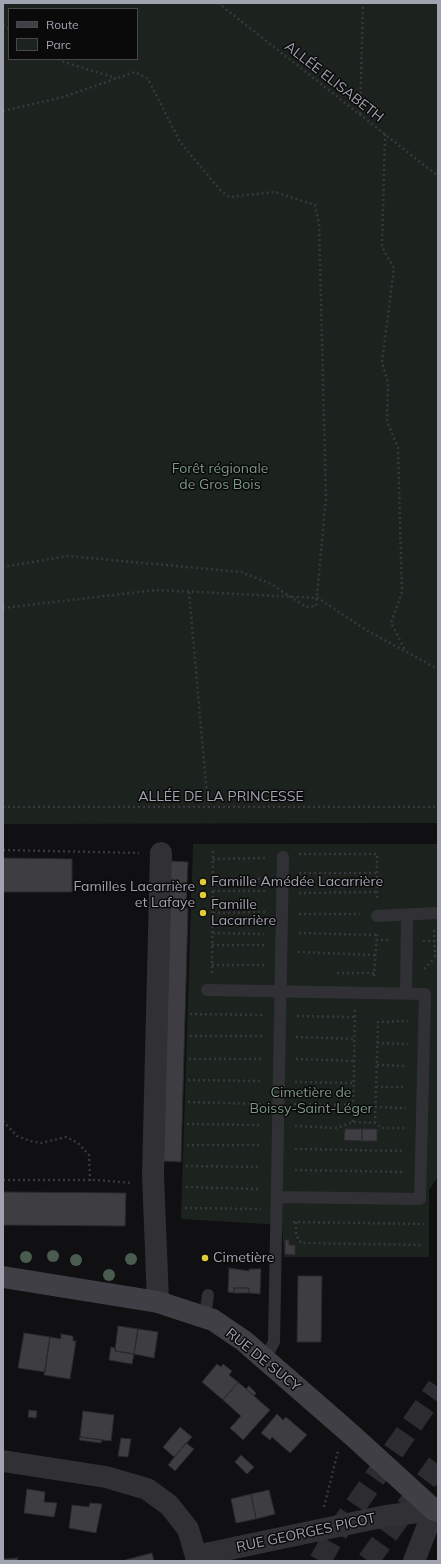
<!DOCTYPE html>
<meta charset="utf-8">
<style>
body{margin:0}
#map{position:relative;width:441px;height:1564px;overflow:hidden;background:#100f11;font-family:Mulish,sans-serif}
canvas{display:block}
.frame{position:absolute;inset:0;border:4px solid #a2a3b0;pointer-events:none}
.legend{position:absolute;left:8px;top:8px;width:130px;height:52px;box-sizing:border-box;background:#0b0a0b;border:1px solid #47474d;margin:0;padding:5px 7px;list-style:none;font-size:12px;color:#a2a3b0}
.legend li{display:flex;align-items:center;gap:8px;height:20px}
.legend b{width:20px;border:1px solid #47474d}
</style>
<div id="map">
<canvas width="441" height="1564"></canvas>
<div class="frame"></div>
<ul class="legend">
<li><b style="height:5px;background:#3f3f45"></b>Route</li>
<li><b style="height:11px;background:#1c231e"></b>Parc</li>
</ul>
</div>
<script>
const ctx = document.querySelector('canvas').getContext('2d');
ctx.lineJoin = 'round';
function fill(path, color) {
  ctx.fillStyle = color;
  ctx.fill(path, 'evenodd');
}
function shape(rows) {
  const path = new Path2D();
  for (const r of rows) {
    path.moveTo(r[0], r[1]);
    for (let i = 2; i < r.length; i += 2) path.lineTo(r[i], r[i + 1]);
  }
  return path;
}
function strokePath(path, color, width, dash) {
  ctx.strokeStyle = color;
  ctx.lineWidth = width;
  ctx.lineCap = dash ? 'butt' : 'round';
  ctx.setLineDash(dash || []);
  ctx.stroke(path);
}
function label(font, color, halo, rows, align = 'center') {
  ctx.font = font + ' Mulish,sans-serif';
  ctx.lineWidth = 3;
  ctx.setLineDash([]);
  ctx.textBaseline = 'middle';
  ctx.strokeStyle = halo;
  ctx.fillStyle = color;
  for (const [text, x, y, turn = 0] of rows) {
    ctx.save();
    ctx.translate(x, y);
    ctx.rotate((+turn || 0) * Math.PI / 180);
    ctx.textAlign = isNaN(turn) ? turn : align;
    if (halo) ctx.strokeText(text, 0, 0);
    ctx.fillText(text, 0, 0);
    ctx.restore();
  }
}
fill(shape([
 [3,3,438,3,438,823,3,824],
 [9,9,137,9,137,59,9,59],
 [193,844,438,844,438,1177,429,1190,429,1257,284,1257,282,1225,181,1219]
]), '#1c231e');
const building = shape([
 [3,858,72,859,72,892,3,892,3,858],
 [170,861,188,862,186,906,169,905,170,861],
 [170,907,188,908,181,1162,163,1161,170,907],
 [345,1129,362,1129,362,1141,344,1140,345,1129],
 [362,1129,377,1129,377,1141,362,1141,362,1129],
 [3,1192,126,1193,125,1226,3,1225,3,1192],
 [285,1240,289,1240,289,1245,295,1245,295,1255,285,1254,285,1240],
 [229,1268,249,1271,249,1269,261,1269,260,1294,249,1293,249,1288,234,1288,234,1293,228,1292,229,1268],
 [298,1276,322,1276,321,1342,297,1342,298,1276],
 [234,1288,249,1288,249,1293,234,1293,234,1288],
 [118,1326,138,1329,134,1354,115,1351,118,1326],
 [138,1329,158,1332,154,1358,134,1354,138,1329],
 [24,1333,50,1337,45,1372,18,1368,24,1333],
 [61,1334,73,1336,73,1341,76,1341,70,1379,44,1375,50,1337,61,1339,61,1334],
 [111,1347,115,1348,115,1351,134,1354,132,1364,109,1360,111,1347],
 [217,1364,221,1367,223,1364,232,1371,229,1375,238,1382,223,1400,202,1382,217,1364],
 [238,1382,270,1410,243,1440,230,1428,241,1416,223,1400,238,1382],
 [249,1386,256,1393,254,1396,246,1389,249,1386],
 [29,1410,37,1411,36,1418,28,1417,29,1410],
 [83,1411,114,1415,111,1441,80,1437,83,1411],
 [277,1414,283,1420,286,1417,307,1435,290,1453,272,1437,270,1440,261,1433,277,1414],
 [180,1427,192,1437,174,1457,163,1447,180,1427],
 [80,1437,102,1440,101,1443,79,1440,80,1437],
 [121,1438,131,1439,128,1457,118,1456,121,1438],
 [186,1443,194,1449,175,1471,168,1465,186,1443],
 [241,1455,254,1467,247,1474,235,1462,241,1455],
 [27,1489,45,1492,44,1502,57,1503,54,1517,24,1513,27,1489],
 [269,1490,275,1514,256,1519,251,1494,269,1490],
 [251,1494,256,1519,236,1523,231,1499,251,1494],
 [90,1503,102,1504,96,1533,69,1528,72,1505,89,1507,90,1503],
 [152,1553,154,1561,125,1561,125,1560,152,1553],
 [18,1558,17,1561,3,1561,3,1559,18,1558]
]);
fill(building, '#3e3d42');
strokePath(building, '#2a2a2c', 1);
strokePath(shape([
 [320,1561,333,1538,438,1387],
 [368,1561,438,1464]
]), '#2d2d31', 22, [22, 11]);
strokePath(shape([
 [218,3,438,176],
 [3,25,9,29],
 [58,59,64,62,116,78],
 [3,111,63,97,135,72,148,79,180,142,221,191,229,197,275,192,315,205,319,224,326,498,316,606,306,607,271,584,241,572,68,556,3,567],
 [360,114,363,3],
 [385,134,382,247,394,268,382,362,388,383,387,421,398,448,402,592,391,623,405,650],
 [189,592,208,807],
 [3,608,156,590,318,598,366,630,438,669],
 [3,807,438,807],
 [3,850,139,853],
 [299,854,377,854,377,898],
 [213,859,266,858],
 [299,873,377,873],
 [213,879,266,879],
 [213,891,266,891],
 [299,893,377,892],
 [213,913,266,912],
 [299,914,360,914],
 [434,930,435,958,438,958],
 [213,933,264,934],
 [299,933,376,935],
 [376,940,390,940],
 [423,941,434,941],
 [212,945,264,945],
 [298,952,375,955],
 [212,965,264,965],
 [424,969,435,958],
 [212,973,213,848],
 [337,973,374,973],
 [374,976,377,933],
 [190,1014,264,1015],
 [297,1016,355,1017],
 [190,1036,263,1036],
 [296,1037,354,1039],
 [377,1043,408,1044],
 [189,1059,263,1059],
 [296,1059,354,1061],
 [377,1065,406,1066],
 [188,1080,262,1081],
 [295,1082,353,1083],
 [376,1087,406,1087],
 [188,1102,261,1104],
 [294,1104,353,1105],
 [375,1107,406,1108],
 [3,1121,17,1136,30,1141,41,1143,66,1137,78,1143,89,1155,90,1181],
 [353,1122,355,1009],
 [375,1123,378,1022,408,1021],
 [187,1124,262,1125],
 [295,1126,337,1128,353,1122,375,1123,382,1128,406,1128],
 [187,1145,260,1145],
 [295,1149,404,1151],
 [186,1166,260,1167],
 [295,1170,404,1172],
 [3,1180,96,1180,132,1183],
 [186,1187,259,1189],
 [185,1208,261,1209],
 [293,1222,424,1224],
 [296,1222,296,1235,301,1243,422,1245],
 [324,1507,338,1451]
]), '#37373c', 2.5, [2, 3]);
strokePath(shape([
 [377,916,438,913],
 [207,990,425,994,420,1199,277,1197],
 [406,994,407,915],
 [205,1317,208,1295],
 [265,1359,274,1342,283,857]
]), '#313135', 12);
strokePath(shape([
 [158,1302,153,1175,161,853],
 [3,1461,106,1477,147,1489,169,1505,188,1529,196,1556],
 [196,1556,386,1516,434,1510,414,1561]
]), '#313135', 22);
strokePath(shape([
 [3,1277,158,1302,213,1320,244,1341,353,1436,434,1510,438,1511]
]), '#3f3f45', 22);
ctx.fillStyle = '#4a5b50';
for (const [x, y] of [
 [53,1256],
 [26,1257],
 [131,1259],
 [76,1260],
 [109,1275]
]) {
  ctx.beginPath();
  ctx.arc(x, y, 6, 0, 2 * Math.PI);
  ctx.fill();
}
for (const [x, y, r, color] of [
 [203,882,4,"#e0cc38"],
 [203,895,4,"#e0cc38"],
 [203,913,4,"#e0cc38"],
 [205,1258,4,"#e0cc38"]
]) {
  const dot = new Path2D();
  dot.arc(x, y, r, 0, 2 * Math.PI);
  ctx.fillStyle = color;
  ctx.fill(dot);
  strokePath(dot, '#0b0a0b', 1.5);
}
label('14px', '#a2a3b0', '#0b0a0b', [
 ["ALLÉE ELISABETH",334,82,38],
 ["ALLÉE DE LA PRINCESSE",221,797],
 ["RUE DE SUCY",263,1360,39],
 ["RUE GEORGES PICOT",306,1533,-12]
]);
label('14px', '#7a9a83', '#0b0a0b', [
 ["Forêt régionale",220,469],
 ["de Gros Bois",220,485],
 ["Cimetière de",311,1093],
 ["Boissy-Saint-Léger",311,1109]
]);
label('14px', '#a2a3b0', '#0b0a0b', [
 ["Famille Amédée Lacarrière",211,882],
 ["Familles Lacarrière",195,887,"right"],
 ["et Lafaye",195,903,"right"],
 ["Famille",211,905],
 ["Lacarrière",211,921],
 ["Cimetière",213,1258]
], 'left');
</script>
